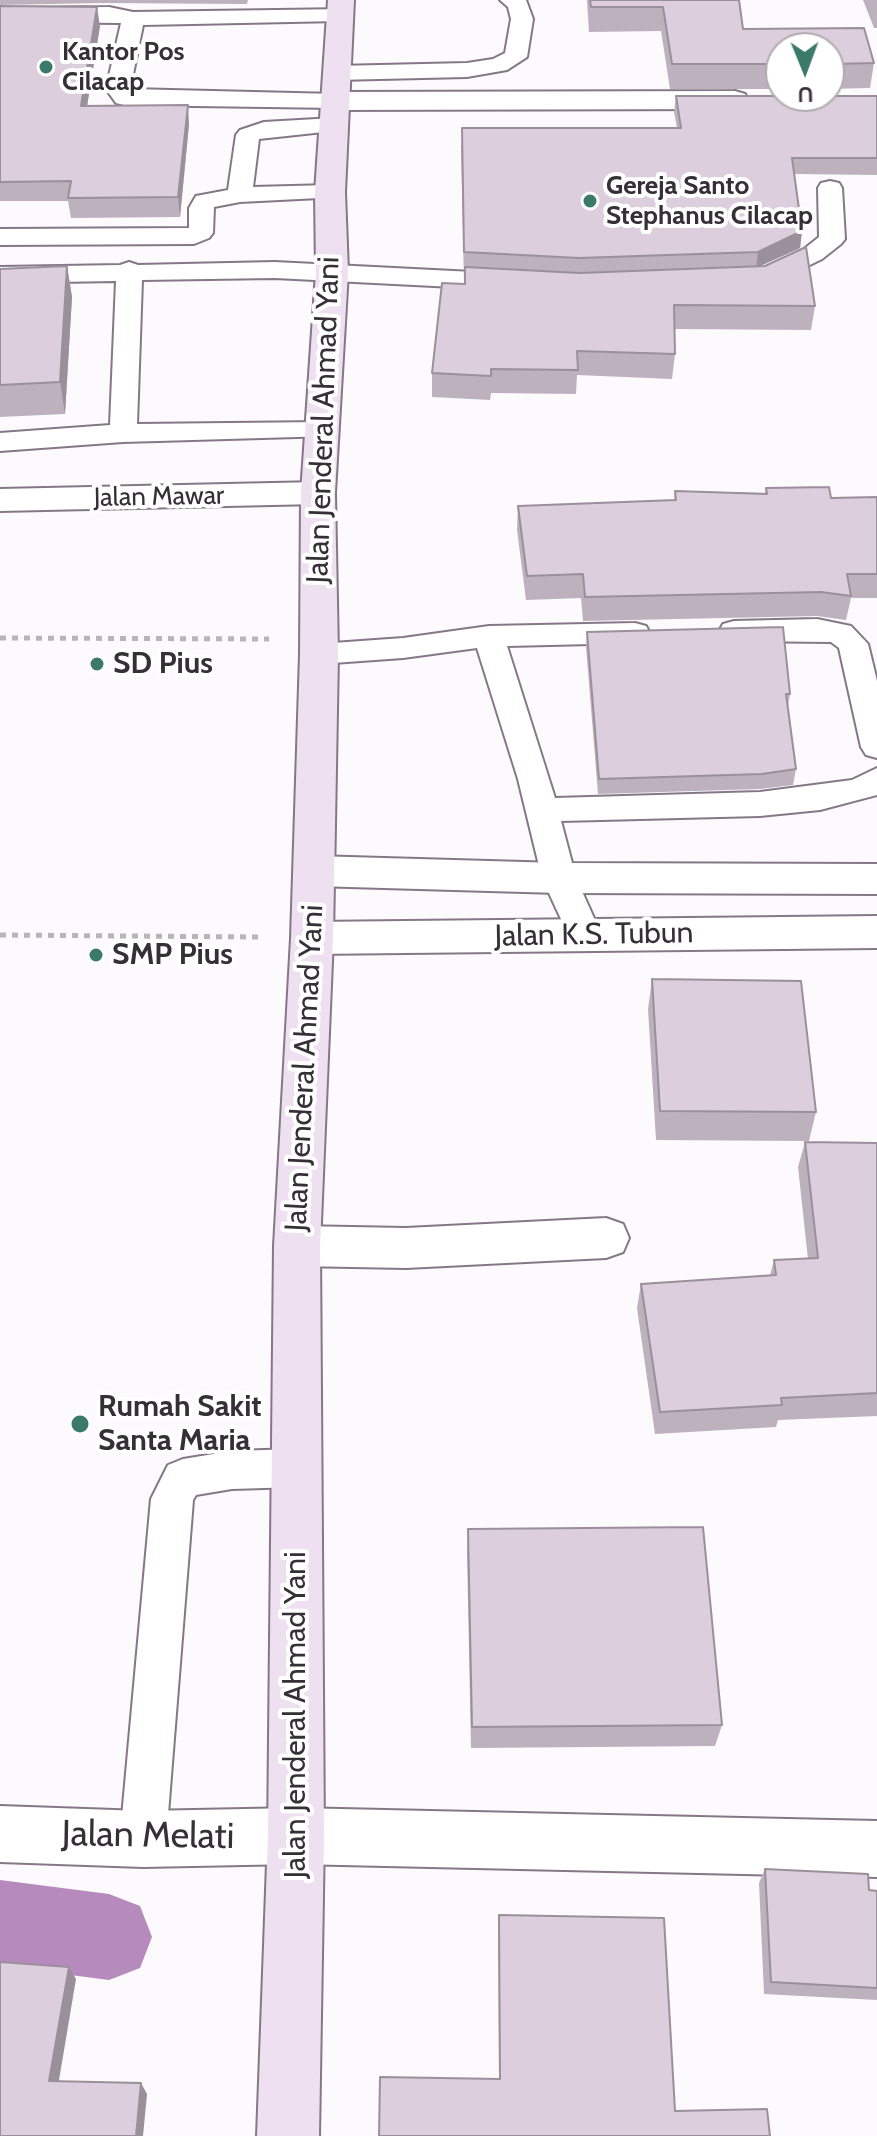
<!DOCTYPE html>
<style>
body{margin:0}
#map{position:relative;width:877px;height:2136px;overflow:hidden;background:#fdfafd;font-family:Cabin,sans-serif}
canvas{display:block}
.north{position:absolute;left:765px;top:32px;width:80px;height:80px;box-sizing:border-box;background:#fff;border:2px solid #aeacaf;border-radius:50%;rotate:179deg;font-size:22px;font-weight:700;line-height:32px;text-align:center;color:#353036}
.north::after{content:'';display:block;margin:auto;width:28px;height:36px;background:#3b7a68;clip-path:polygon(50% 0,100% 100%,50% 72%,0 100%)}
</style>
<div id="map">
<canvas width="877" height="2136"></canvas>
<div class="north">U</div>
</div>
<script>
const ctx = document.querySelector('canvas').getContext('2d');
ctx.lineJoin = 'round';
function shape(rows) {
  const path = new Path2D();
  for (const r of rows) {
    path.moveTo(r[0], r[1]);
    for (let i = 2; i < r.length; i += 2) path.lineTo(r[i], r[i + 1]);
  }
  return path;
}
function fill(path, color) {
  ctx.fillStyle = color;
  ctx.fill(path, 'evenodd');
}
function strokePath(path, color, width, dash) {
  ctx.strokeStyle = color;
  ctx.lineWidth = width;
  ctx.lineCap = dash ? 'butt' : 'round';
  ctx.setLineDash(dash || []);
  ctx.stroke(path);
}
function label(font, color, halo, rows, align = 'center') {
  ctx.font = font + ' Cabin,sans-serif';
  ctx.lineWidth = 8;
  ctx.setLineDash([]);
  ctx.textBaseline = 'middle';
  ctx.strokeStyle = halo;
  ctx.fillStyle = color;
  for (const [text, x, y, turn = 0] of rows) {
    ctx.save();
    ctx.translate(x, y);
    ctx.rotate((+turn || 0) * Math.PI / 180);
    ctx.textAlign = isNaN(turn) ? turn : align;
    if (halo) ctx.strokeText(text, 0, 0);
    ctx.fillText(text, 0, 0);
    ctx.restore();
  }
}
fill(shape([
 [0,1880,109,1894,140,1906,152,1937,140,1968,109,1980,0,1966,0,1880]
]), '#b78abd');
const service = shape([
 [500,0,526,0,533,19,527,57,507,70,467,77,336,80,328,78,324,73,328,68,336,66,467,63,493,59,505,53,511,19,508,7,500,0],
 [109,7,133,12,348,9,351,14,348,19,340,21,143,25,130,89,336,94,344,96,348,101,344,106,336,108,124,105,116,103,106,89,121,23,0,22,0,8,109,7],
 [334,118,342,120,346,125,342,130,259,139,253,187,330,185,339,187,342,192,339,197,240,202,214,207,213,233,209,238,194,244,0,245,0,229,189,228,189,208,196,196,228,190,236,135,240,130,264,122,334,118],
 [830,181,839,183,842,188,845,239,841,244,822,259,773,283,755,283,751,278,755,273,804,249,819,237,818,188,821,183,830,181],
 [129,262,138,265,275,262,513,274,522,277,526,282,522,287,513,290,275,278,142,280,137,424,322,422,332,424,336,430,332,436,123,442,0,451,0,433,110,425,116,281,0,283,0,267,120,265,129,262],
 [817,619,851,626,868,644,877,681,877,758,866,755,861,747,839,648,831,642,734,641,723,638,719,631,723,624,734,621,817,619],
 [635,623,646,626,650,633,646,640,635,643,507,646,555,798,760,792,852,780,877,768,877,795,820,810,760,816,561,821,576,878,602,936,597,945,585,949,573,945,542,878,518,779,477,648,403,658,319,664,308,661,304,654,308,647,319,644,403,638,489,626,635,623],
 [297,1449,312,1455,318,1468,312,1481,297,1487,232,1489,196,1495,193,1500,166,1839,159,1855,143,1862,127,1855,120,1839,151,1499,168,1465,183,1459,232,1451,297,1449]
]);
const minor = shape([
 [735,91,745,94,749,100,745,106,735,109,336,110,326,107,322,101,326,95,336,92,735,91],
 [318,482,330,485,335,493,330,501,318,504,0,511,0,489,318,482],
 [314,856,559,863,877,864,877,894,559,893,314,886,300,882,294,871,300,860,314,856],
 [877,916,877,948,312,954,297,949,291,938,297,927,312,922,877,916],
 [606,1218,623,1224,629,1238,623,1252,606,1258,406,1268,297,1266,280,1260,274,1246,280,1232,297,1226,406,1228,606,1218],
 [0,1806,143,1811,296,1808,877,1821,877,1877,296,1864,143,1867,0,1862,0,1806]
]);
const secondary = shape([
 [328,0,354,0,345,192,348,272,335,493,338,654,333,938,320,1246,324,1836,319,2136,257,2136,268,1836,274,1246,291,938,300,654,301,493,316,272,315,192,328,0]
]);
strokePath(service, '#847886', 4);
strokePath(minor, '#847886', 4);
strokePath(secondary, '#847886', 4);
strokePath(shape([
 [0,638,269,639],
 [0,935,259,937]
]), '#b8b4b8', 5, [6, 6]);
fill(service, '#fff');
fill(minor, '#fff');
fill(secondary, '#eee0f0');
fill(shape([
 [0,0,248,0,247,4,103,3,0,5],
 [587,0,739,0,743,29,864,28,874,63,870,88,829,89,829,48,781,48,781,89,670,89,661,31,589,32],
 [863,0,877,0,877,28,874,28],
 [0,6,100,26,87,106,189,124,180,217,71,218,68,201,0,201],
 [676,96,877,96,877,175,794,174,802,231,800,248,760,266,815,306,811,330,674,329,675,354,672,379,577,375,576,394,491,393,490,400,432,397,432,373,464,284,461,145,677,128,674,112],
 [67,266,72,297,65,414,0,417,0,269],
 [766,488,831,498,877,497,877,598,851,598,846,620,817,616,583,621,581,598,526,600,517,530,518,506,674,500,675,491,765,493],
 [587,632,790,694,788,706,796,769,793,785,760,789,598,794,586,647],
 [652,979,816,1112,809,1141,656,1140,648,1009],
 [805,1142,877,1143,877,1416,778,1420,776,1427,655,1434,637,1308,641,1284,770,1275,774,1260,808,1259,798,1167],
 [468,1529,722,1725,715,1746,471,1748,467,1553],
 [765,1869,877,1891,877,2000,764,1994,759,1883],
 [499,1915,675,2111,499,2079,498,1928]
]), '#bdb1be');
fill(shape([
 [97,7,100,26,84,125,81,106],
 [833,64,829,89,830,68],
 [188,105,189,124,180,217,178,197],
 [802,231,800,248,756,268,758,252],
 [67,266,72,297,65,414,60,382],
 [69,1967,76,1979,57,2092,49,2081],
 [141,2083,147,2094,143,2136,136,2136]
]), '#9a909b');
const building = shape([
 [590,0,739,0,743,29,864,28,874,63,833,64,829,68,829,48,781,48,781,64,672,64,663,7,591,7,590,0],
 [0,6,97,7,81,106,188,105,178,197,68,198,71,181,0,182,0,6],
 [676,96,877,96,877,158,792,158,802,231,758,252,579,258,464,252,462,128,681,128,676,96],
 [806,247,815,306,674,305,675,354,577,351,578,370,491,369,491,376,432,373,442,283,465,284,465,267,580,273,765,266,806,247],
 [67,266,60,382,0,385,0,269,67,266],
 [829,487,831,498,877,497,877,574,847,574,851,596,821,592,585,597,583,574,527,576,518,506,676,500,675,491,767,494,766,488,829,487],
 [783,627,790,694,786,694,796,769,762,774,599,779,587,632,783,627],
 [652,979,801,981,816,1112,660,1111,652,979],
 [805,1142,877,1143,877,1393,781,1398,782,1405,660,1412,641,1284,776,1275,774,1260,818,1258,805,1142],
 [703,1527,722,1725,472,1727,468,1529,703,1527],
 [765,1869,868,1874,869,1890,877,1891,877,1988,771,1982,765,1869],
 [499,1915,664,1918,675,2111,767,2109,770,2136,379,2136,380,2077,500,2079,499,1915],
 [0,1962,69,1967,49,2081,141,2083,136,2136,0,2136,0,1962]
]);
fill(building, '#dccedd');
strokePath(building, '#9a909b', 2);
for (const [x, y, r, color] of [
 [46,67,8,"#3b7a68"],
 [590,201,8,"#3b7a68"],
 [97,664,8,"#3b7a68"],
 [96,955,8,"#3b7a68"],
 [80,1424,10,"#3b7a68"]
]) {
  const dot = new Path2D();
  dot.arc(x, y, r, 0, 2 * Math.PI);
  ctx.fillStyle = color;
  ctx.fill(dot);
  strokePath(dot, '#fff', 3);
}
label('bold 26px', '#353036', '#fff', [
 ["Kantor Pos",62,52],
 ["Cilacap",62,82],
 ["Gereja Santo",606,186],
 ["Stephanus Cilacap",606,216]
], 'left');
label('26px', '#353036', '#fff', [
 ["Jalan Mawar",159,497,-1]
]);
label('30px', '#353036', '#fff', [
 ["Jalan Jenderal Ahmad Yani",324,420,-88],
 ["Jalan K.S. Tubun",594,935,-1],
 ["Jalan Jenderal Ahmad Yani",305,1068,-87],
 ["Jalan Jenderal Ahmad Yani",296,1715,-90]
]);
label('bold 30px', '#353036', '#fff', [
 ["SD Pius",113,664],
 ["SMP Pius",112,955],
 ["Rumah Sakit",98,1407],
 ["Santa Maria",98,1441]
], 'left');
label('36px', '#353036', '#fff', [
 ["Jalan Melati",148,1836,1]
]);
</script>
